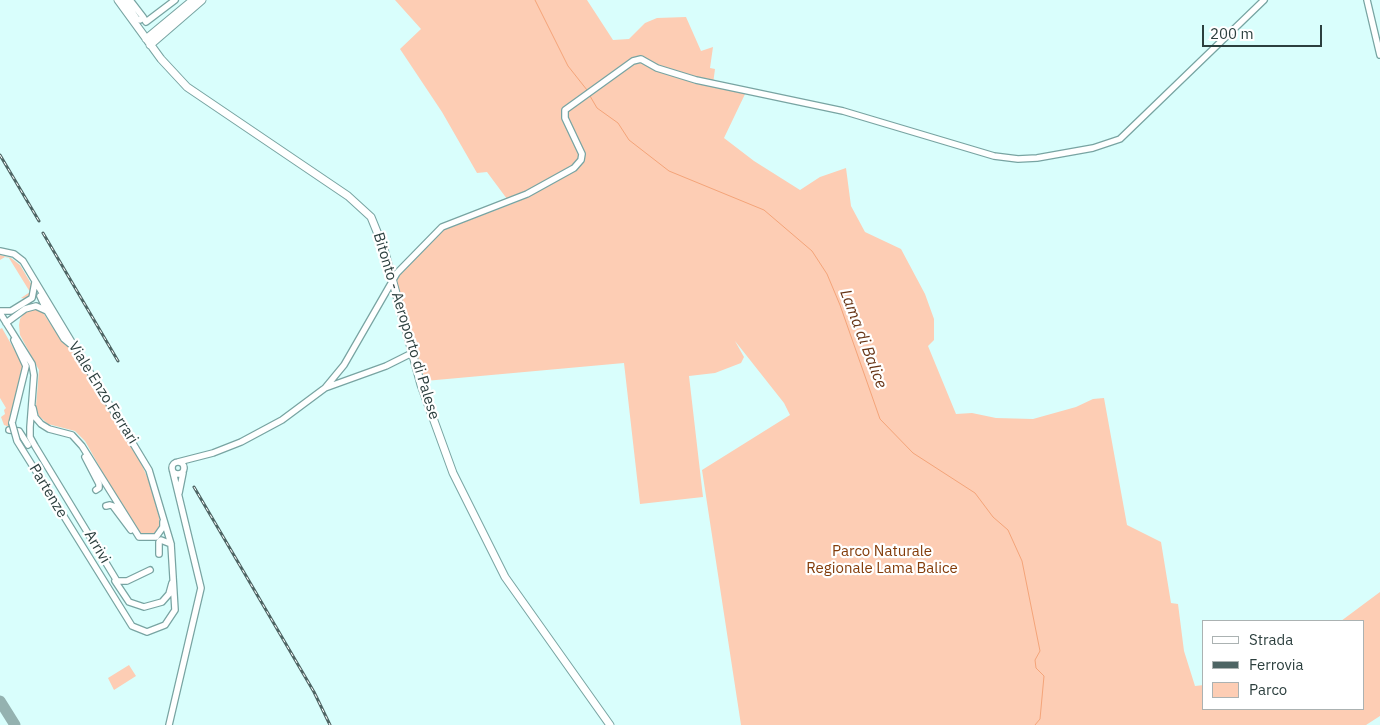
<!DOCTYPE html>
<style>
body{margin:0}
#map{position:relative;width:1380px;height:725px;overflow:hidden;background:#d9fefc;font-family:"IBM Plex Sans",sans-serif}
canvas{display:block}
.legend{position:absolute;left:1202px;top:620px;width:162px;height:90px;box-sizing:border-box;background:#fff;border:1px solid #abb2b2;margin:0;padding:6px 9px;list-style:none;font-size:15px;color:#2c3f3e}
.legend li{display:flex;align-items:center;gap:10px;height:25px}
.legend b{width:25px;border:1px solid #abb2b2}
.scale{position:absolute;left:1202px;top:25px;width:120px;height:22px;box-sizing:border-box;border:2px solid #2c3f3e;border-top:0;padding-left:6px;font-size:15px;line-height:18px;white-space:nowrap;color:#2c3f3e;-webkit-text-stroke:4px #fff;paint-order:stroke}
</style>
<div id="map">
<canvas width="1380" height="725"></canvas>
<ul class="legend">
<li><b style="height:6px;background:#fff"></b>Strada</li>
<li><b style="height:6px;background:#4e6564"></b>Ferrovia</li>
<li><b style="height:14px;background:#fdcdb4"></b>Parco</li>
</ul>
<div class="scale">200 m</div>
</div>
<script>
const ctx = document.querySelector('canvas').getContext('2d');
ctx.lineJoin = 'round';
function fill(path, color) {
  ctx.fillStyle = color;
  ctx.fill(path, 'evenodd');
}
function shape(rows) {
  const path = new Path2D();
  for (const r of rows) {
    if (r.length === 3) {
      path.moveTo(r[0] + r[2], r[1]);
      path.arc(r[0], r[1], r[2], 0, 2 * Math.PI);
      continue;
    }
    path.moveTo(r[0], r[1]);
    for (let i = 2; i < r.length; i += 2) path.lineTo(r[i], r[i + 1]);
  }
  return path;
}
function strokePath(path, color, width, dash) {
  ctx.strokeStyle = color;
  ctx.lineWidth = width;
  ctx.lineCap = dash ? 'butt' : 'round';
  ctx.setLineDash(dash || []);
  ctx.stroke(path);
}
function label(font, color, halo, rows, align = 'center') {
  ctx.font = font + ' "IBM Plex Sans",sans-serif';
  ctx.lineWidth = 4.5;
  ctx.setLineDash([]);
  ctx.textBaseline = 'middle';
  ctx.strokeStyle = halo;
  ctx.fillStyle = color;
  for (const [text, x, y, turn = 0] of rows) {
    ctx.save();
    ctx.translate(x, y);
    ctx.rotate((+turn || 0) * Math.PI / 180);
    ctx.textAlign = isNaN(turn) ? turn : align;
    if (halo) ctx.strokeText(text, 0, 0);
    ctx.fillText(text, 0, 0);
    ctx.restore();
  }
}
fill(shape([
 [395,0,587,0,613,40,629,39,645,23,657,18,686,17,701,51,713,47,710,68,715,69,713,84,746,92,724,138,754,161,800,190,820,177,846,168,851,206,865,232,901,249,925,294,934,319,934,340,928,346,956,414,972,413,996,418,1033,419,1076,407,1093,399,1104,398,1127,525,1161,542,1171,603,1178,604,1184,651,1195,686,1204,685,1204,709,1364,709,1364,621,1341,621,1380,592,1380,716,1366,725,741,725,702,470,790,415,784,403,735,341,744,357,741,363,715,373,689,376,703,497,640,504,624,363,425,381,401,298,397,283,398,277,416,255,441,231,517,202,560,180,510,203,487,172,477,173,442,112,400,49,421,29],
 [0,255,11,258,20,265,33,287,32,295,26,299,21,298,30,292,9,258,5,257,0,260],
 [36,309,42,311,53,328,79,358,139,458,150,484,159,517,160,526,156,534,146,537,136,532,85,441,75,431,48,424,39,416,36,406,39,370,20,335,19,325,20,319,25,312],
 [2,328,23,365,10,427,4,425,1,417,5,414,4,410,6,408,0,398,0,329],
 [129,665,136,676,114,690,108,678]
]), '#fdcdb4');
strokePath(shape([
 [535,0,568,66,587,90],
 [590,96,597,108,618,123,629,140,669,171,764,210,812,251,827,274,840,305,880,419,913,453,975,493,993,517,1008,530,1022,561,1040,651,1035,660,1036,668,1044,676,1040,719,1035,725]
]), '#f4a479', 1);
strokePath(shape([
 [0,701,15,725]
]), '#94b2b0', 11);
const minor = shape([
 [124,0,137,19,140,20,143,17,146,22,175,0],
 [130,0,143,17],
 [1367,0,1380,55],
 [0,251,14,254,23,261,149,470,171,544,175,610,165,625,147,632,132,626,42,481],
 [40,296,47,311,64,339,70,344],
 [0,311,11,311,32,298,35,282],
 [0,313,32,364,34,375,30,427,30,437,35,446,117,581,127,581,150,570],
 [6,323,25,309,36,306,47,311],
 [325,388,386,366,412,353],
 [33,408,35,417,41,424,49,429,72,435,82,446,139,537,156,537,163,527,163,522],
 [12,423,26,366,14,340],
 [9,430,19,431,28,445],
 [85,457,99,484,99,488,96,490],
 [178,468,6],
 [178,462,213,453,241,442,282,420,325,388,344,365,397,273,442,227,527,194,574,168,581,160,582,154,565,118,565,110,633,61,641,59,657,68,696,80,843,111,994,156,1018,159,1037,158,1093,148,1120,139,1264,0],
 [179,493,183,473],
 [106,506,110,505,113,506,131,530],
 [159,554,159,542,161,540,171,544],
 [115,581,129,602,144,607,162,602,169,594,172,583],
 [169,725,201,588,173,472]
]);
const major = shape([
 [118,0,161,59,187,87,348,196,371,217,384,249,421,385,453,473,505,577,610,725],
 [146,39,193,0],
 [150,45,202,0]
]);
strokePath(minor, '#78a4a2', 8);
strokePath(major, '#78a4a2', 9);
strokePath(minor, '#fff', 5.5);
strokePath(major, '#fff', 7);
const rail = shape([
 [0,155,39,221],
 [43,233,118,361],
 [194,487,314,692,330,725]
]);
strokePath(rail, '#4e6564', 3);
strokePath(rail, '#fff', 1, [4]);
const minorBridge = shape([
 [12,423,17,441,42,481]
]);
strokePath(minorBridge, '#78a4a2', 8, []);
strokePath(minorBridge, '#fff', 5.5);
label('15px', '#2c3f3e', '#fff', [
 ["Bitonto - Aeroporto di Palese",406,326,73],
 ["Viale Enzo Ferrari",103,393,58],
 ["Partenze",48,491,59],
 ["Arrivi",97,547,59]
]);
label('15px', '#833c0a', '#fff', [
 ["Parco Naturale",882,552],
 ["Regionale Lama Balice",882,569]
]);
label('italic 16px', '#673415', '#fff', [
 ["Lama di Balice",863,339,69]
]);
</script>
